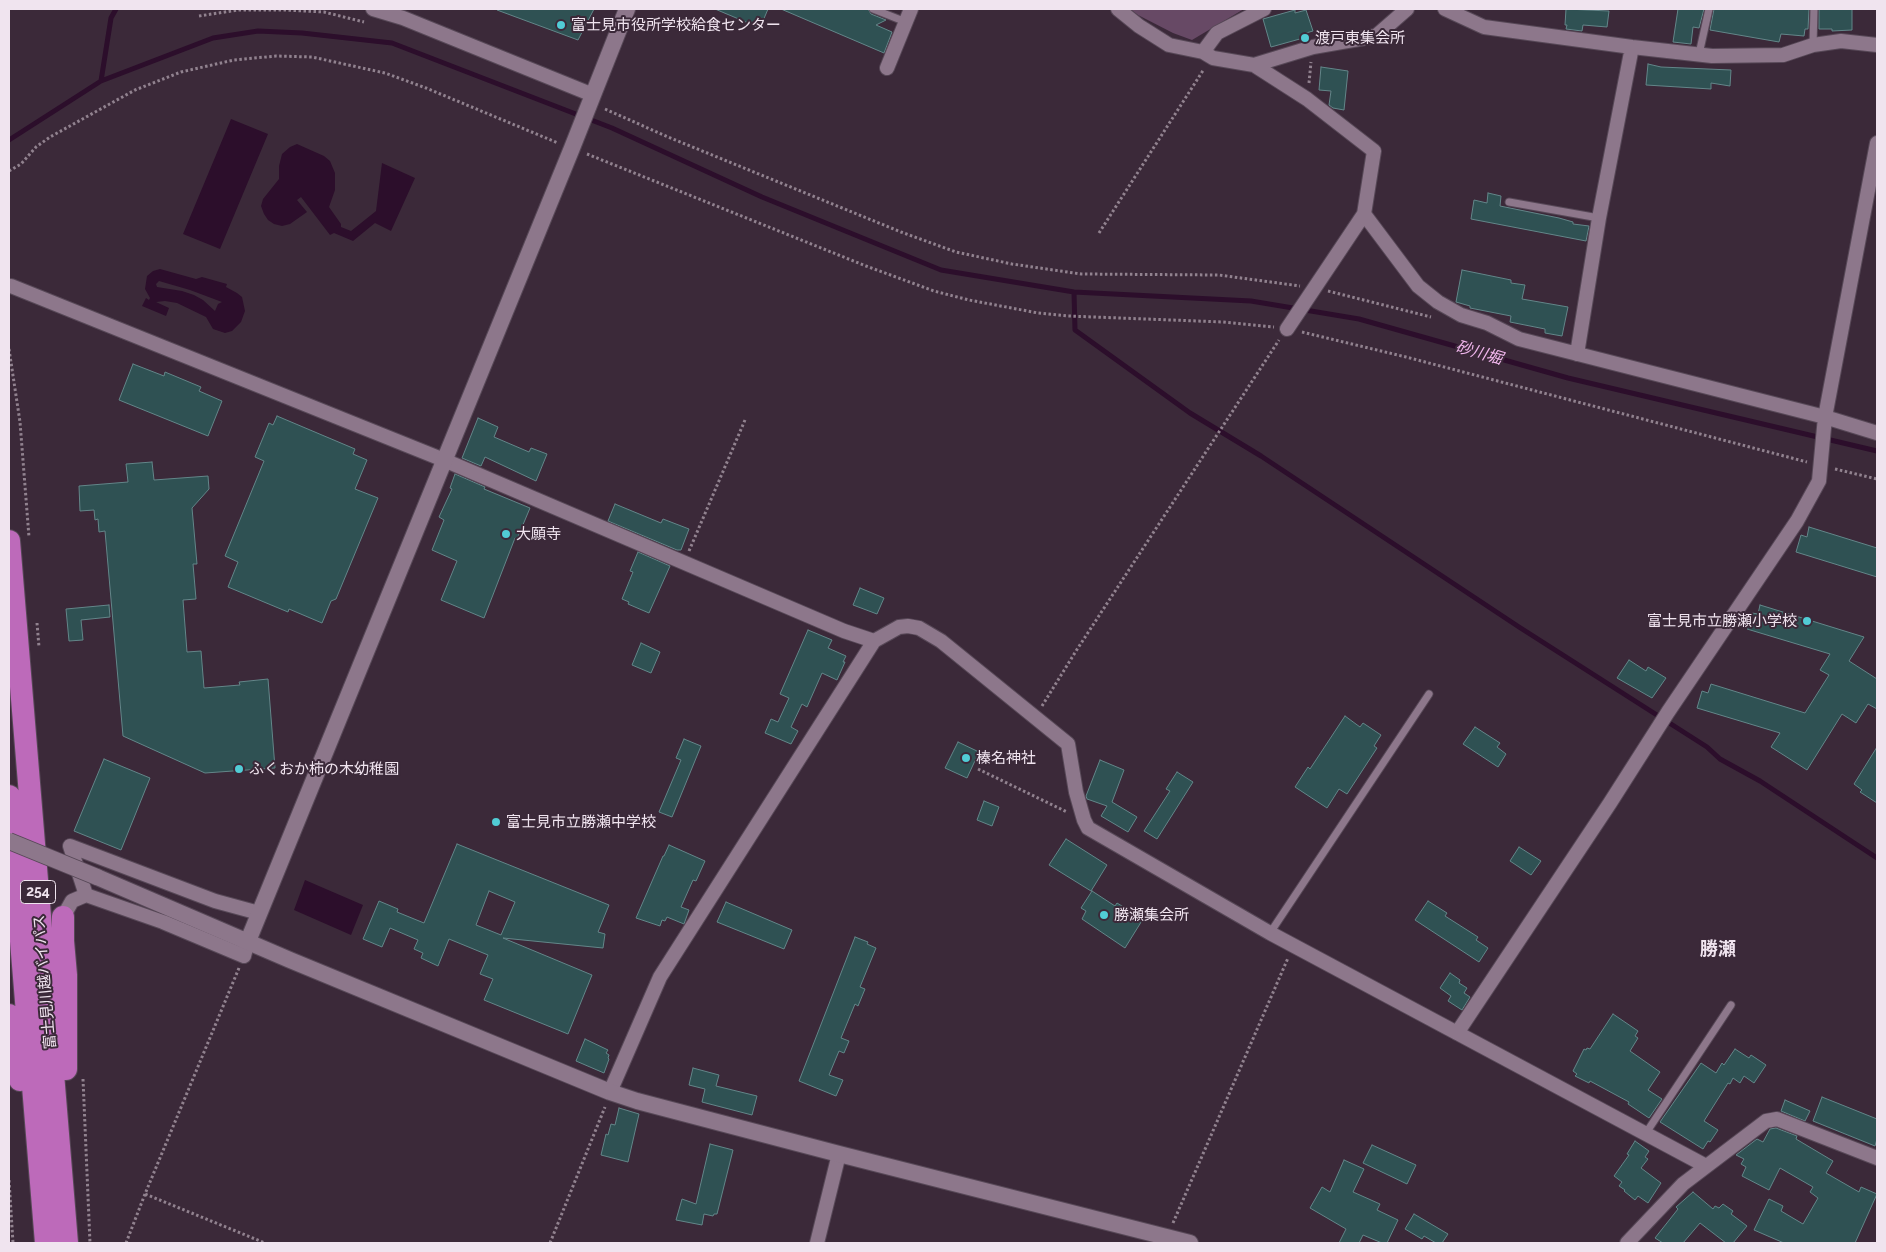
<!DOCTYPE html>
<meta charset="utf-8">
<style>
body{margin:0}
#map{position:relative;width:1886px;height:1252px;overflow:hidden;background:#3b2939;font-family:Raleway,sans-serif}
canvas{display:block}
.frame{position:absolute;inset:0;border:10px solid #f0e4ef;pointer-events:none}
</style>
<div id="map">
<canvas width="1886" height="1252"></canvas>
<div class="frame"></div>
</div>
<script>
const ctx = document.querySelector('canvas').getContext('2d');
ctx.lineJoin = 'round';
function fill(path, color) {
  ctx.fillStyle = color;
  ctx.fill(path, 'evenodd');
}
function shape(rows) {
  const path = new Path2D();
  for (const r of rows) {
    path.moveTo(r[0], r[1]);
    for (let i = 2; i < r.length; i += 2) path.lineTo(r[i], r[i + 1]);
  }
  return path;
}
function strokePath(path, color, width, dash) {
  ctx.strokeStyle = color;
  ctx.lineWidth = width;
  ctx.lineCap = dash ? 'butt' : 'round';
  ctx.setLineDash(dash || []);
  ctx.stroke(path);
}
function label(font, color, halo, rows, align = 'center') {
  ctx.font = font + ' Raleway,"Noto Sans JP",sans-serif';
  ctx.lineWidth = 4;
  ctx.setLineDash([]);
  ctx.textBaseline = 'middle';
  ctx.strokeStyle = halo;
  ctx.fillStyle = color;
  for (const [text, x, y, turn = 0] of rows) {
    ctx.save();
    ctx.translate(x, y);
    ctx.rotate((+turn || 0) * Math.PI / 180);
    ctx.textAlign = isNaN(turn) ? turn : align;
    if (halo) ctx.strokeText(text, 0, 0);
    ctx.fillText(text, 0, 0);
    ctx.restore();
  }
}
fill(shape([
 [1130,9,1244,9,1192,40,1173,33,1138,15]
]), '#674965');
fill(shape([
 [231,119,268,134,220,249,183,234],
 [297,144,324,156,330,161,335,173,335,190,329,207,341,224,341,227,351,231,376,211,382,163,415,178,391,231,375,223,353,241,334,233,330,235,301,197,297,200,307,212,290,224,282,226,274,224,268,220,264,214,261,206,263,199,279,179,279,166,282,154,290,147],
 [160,269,196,279,202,277,227,284,226,287,237,293,242,297,245,311,241,322,232,331,225,333,213,329,206,317,177,303,165,301,156,302,169,308,166,316,142,306,146,298,149,300,150,298,145,289,147,276,153,271],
 [159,281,190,290,222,302,218,304,215,311,203,300,194,295,182,291,157,287,156,284],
 [305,880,363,905,351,935,294,910]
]), '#2c0e2b');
strokePath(shape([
 [101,81,111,18,116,9],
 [9,140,101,81,213,38,258,31,302,33,392,43,612,128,762,197,941,270,1074,292,1251,301,1359,319,1568,378,1877,451],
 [1074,292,1075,330,1190,413,1261,456,1519,627,1707,747,1720,759,1760,781,1877,858]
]), '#2c0e2b', 5);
const building = shape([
 [498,9,594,9,578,40,497,10,498,9],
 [715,9,768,9,760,28,715,9],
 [781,9,868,9,871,14,886,20,876,25,892,32,884,53,781,9],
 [1566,9,1609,11,1607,27,1583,25,1582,31,1566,29,1567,25,1565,25,1566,9],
 [1678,9,1704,9,1699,28,1693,27,1691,44,1673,42,1678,9],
 [1714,9,1809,9,1808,29,1805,29,1804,36,1781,34,1779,42,1710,30,1714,9],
 [1819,9,1852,9,1852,30,1832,31,1832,29,1819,29,1819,9],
 [1295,10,1295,13,1306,10,1313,31,1306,33,1307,37,1271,47,1263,19,1295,10],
 [1648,64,1661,67,1731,70,1730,86,1711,83,1711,89,1646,85,1648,64],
 [1321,67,1348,71,1344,110,1333,108,1329,105,1331,91,1319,90,1321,67],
 [1488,193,1501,196,1500,206,1559,218,1573,222,1573,224,1589,226,1586,241,1471,219,1474,200,1487,203,1488,193],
 [1462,270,1511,280,1511,283,1525,285,1522,299,1568,307,1562,336,1545,333,1545,329,1510,322,1511,316,1470,308,1470,306,1456,302,1462,270],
 [133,364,164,376,165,372,201,387,199,391,222,401,208,436,119,400,133,364],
 [277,416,355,449,353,454,367,460,355,489,378,498,336,599,331,601,322,623,289,609,288,612,228,587,238,562,225,556,264,461,255,457,269,423,273,425,277,416],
 [478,418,498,427,494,437,529,452,531,448,547,454,536,481,485,457,481,466,462,458,478,418],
 [152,462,154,480,208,476,209,489,192,508,197,564,193,564,196,599,183,600,187,652,201,651,204,688,240,685,239,682,268,679,275,768,205,773,123,736,105,531,99,532,98,519,95,520,94,510,80,511,79,486,128,482,126,464,152,462],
 [455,474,485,487,484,489,530,508,517,539,515,538,484,618,441,600,457,561,432,550,444,520,439,517,452,489,450,488,455,474],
 [615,504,661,523,663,519,689,529,681,550,677,550,608,521,615,504],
 [1809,527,1877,548,1877,577,1796,552,1801,535,1807,537,1809,527],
 [638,552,670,566,649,613,628,604,629,602,622,599,633,572,630,571,638,552],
 [860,588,884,598,877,614,853,605,860,588],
 [109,605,110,617,81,620,83,640,69,641,66,609,109,605],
 [1760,605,1864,637,1849,661,1877,679,1877,709,1868,704,1856,723,1842,714,1807,770,1771,747,1780,733,1697,708,1702,691,1708,693,1711,684,1805,713,1829,675,1820,670,1830,654,1747,629,1752,613,1758,614,1760,605],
 [808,630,832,640,828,648,846,656,843,662,845,662,837,680,822,673,807,707,802,704,791,727,798,731,791,744,765,733,771,719,778,722,789,698,780,694,808,630],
 [641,643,660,652,651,673,632,665,641,643],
 [1629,660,1646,671,1648,667,1666,678,1652,698,1617,678,1629,660],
 [1345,716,1360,727,1363,723,1381,735,1374,746,1377,748,1347,794,1339,789,1327,808,1295,787,1308,767,1310,769,1345,716],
 [1475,727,1500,743,1497,747,1506,754,1498,767,1463,744,1475,727],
 [684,739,701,746,672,817,659,812,681,760,676,758,684,739],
 [958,742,979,752,967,778,945,768,958,742],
 [1877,747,1877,803,1860,792,1862,790,1854,784,1877,747],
 [104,759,150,778,121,850,74,831,104,759],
 [1100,760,1124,770,1112,802,1137,817,1128,832,1101,816,1107,806,1087,799,1086,796,1100,760],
 [1177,772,1193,782,1157,839,1144,831,1170,791,1166,789,1177,772],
 [984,801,999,807,992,826,977,820,984,801],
 [1066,839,1107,865,1091,891,1049,865,1066,839],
 [457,844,609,905,598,932,605,934,603,948,503,938,592,975,568,1034,484,1000,493,979,480,974,488,955,449,939,438,966,421,958,423,953,414,949,418,940,390,928,382,947,363,939,379,901,398,909,397,912,424,923,457,844],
 [489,891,515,902,501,935,476,925,489,891],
 [669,845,705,861,696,881,693,880,681,907,689,910,684,924,667,917,665,921,662,920,660,926,636,918,663,856,664,856,669,845],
 [1519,847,1541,861,1531,875,1510,861,1519,847],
 [1092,891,1115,906,1117,903,1143,919,1125,948,1082,919,1086,911,1081,908,1092,891],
 [1428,901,1447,913,1445,916,1478,937,1476,940,1488,948,1479,962,1415,920,1428,901],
 [726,902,792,930,784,949,717,922,726,902],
 [855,937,868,942,867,944,876,948,860,987,865,989,858,1006,855,1004,841,1038,849,1041,844,1053,839,1051,829,1075,843,1080,836,1096,799,1081,855,937],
 [1450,973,1460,980,1459,983,1467,988,1464,993,1470,997,1462,1010,1448,1001,1451,996,1440,988,1450,973],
 [1613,1014,1638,1031,1635,1036,1638,1038,1630,1051,1660,1072,1648,1090,1662,1099,1649,1118,1628,1104,1629,1102,1590,1081,1589,1083,1575,1076,1577,1074,1573,1071,1584,1049,1586,1050,1587,1048,1590,1049,1613,1014],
 [585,1039,608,1050,606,1053,609,1055,608,1058,609,1059,604,1073,576,1061,585,1039],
 [1735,1049,1749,1058,1751,1055,1766,1065,1754,1083,1744,1076,1740,1083,1733,1078,1730,1084,1728,1083,1704,1121,1718,1130,1710,1142,1708,1141,1703,1149,1660,1122,1701,1063,1716,1073,1722,1063,1724,1065,1735,1049],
 [693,1068,719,1075,716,1086,757,1096,752,1115,702,1102,705,1089,689,1085,693,1068],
 [1822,1097,1877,1119,1877,1139,1875,1146,1813,1121,1822,1097],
 [1785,1100,1810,1111,1805,1121,1781,1111,1785,1100],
 [619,1108,639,1114,628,1162,601,1155,606,1134,608,1135,611,1124,615,1125,619,1108],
 [1776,1128,1797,1136,1796,1139,1833,1161,1826,1173,1859,1192,1861,1187,1877,1194,1855,1243,1784,1243,1754,1230,1769,1199,1783,1206,1781,1211,1803,1224,1818,1198,1810,1192,1813,1187,1780,1168,1769,1190,1742,1176,1746,1167,1741,1164,1744,1159,1736,1155,1757,1139,1763,1142,1770,1129,1776,1128],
 [1635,1141,1649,1151,1645,1157,1648,1159,1641,1168,1661,1183,1648,1203,1638,1196,1635,1200,1624,1191,1625,1190,1619,1186,1622,1182,1614,1176,1629,1155,1627,1154,1635,1141],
 [710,1144,733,1150,717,1214,714,1214,713,1216,704,1214,702,1225,676,1220,682,1199,696,1204,710,1144],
 [1372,1145,1416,1165,1407,1184,1363,1163,1372,1145],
 [1344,1160,1364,1169,1353,1192,1380,1204,1377,1210,1398,1220,1387,1243,1382,1243,1363,1235,1359,1243,1339,1243,1346,1229,1310,1208,1322,1187,1330,1192,1344,1160],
 [1693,1192,1713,1209,1715,1206,1719,1208,1723,1204,1733,1211,1731,1214,1747,1226,1733,1243,1726,1243,1700,1223,1683,1243,1663,1243,1655,1238,1678,1209,1676,1207,1693,1192],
 [1414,1214,1448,1234,1442,1243,1436,1243,1424,1236,1422,1239,1405,1229,1414,1214]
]);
fill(building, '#2f5153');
strokePath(building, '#638689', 1);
const service = shape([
 [873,9,906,22],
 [1813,45,1814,9],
 [1699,54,1709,9],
 [1509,202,1599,218],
 [1270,933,1429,694],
 [1646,1133,1731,1005]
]);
const minor = shape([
 [373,9,403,18,593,95],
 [1118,9,1139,26,1169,45,1203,52,1213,58,1254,65,1307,99,1374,151,1364,214,1287,329],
 [1445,9,1484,27,1632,47,1712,56,1783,55,1813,45,1841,41,1877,45],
 [1203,52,1217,33,1264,9],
 [1254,65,1313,47,1376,36,1407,9],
 [887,68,911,9],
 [1364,214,1418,286,1438,302,1461,315,1487,323,1519,339,1825,417,1877,433],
 [11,286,444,460,844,631,874,641,899,627,908,626,919,628,941,641,1068,744,1076,792,1084,820,1088,828,1270,933,1706,1166],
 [1577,354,1599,218,1632,47],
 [86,895,70,846,215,901,259,913],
 [63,917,72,901,86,895,163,922,244,956,248,941],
 [1457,1033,1610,803,1668,712,1797,521,1819,481,1825,417,1877,143],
 [610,1092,660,977,874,641],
 [817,1243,839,1154],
 [1627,1243,1683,1184,1766,1121,1777,1119,1877,1158]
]);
const tertiary = shape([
 [97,877,290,960,610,1092,637,1101,839,1154,1190,1243],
 [248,941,572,148,627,9]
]);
const trunk = shape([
 [9,541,67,1243],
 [9,796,46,1243],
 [63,917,63,941,66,975,66,1069],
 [9,1015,20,1080]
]);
strokePath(service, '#574857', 9);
strokePath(minor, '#574857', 16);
strokePath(tertiary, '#574857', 18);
strokePath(trunk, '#574857', 24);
strokePath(shape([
 [199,16,238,10,284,10,324,12,364,22],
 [1309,83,1311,62],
 [605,109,668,137,901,232,956,252,1012,264,1081,274,1219,275,1300,286],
 [587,154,866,266,934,291,969,300,1038,313,1068,316,1223,322,1274,327],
 [9,171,21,164,36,147,50,137,135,90,181,72,234,60,276,56,312,57,385,73,426,88,558,143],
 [1099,233,1204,69],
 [1328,291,1431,317],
 [1302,332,1406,357,1807,462],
 [9,349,20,422,29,537],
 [1835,469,1877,479],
 [689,551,745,420],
 [37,623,39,647],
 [1042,706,1076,651,1279,340],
 [978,769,1067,812],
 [239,968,145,1194,265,1243],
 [83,1079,90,1243],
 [9,1180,13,1243],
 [1173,1223,1288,958],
 [126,1243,145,1194],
 [550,1243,605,1107]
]), '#91828f', 3, [2.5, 2.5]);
strokePath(service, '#8d778b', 7);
strokePath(minor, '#8d778b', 14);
strokePath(tertiary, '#8d778b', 16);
strokePath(trunk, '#bd6aba', 22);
const tertiaryBridge = shape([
 [9,841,97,877]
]);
strokePath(tertiaryBridge, '#574857', 18, []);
strokePath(tertiaryBridge, '#8d778b', 16);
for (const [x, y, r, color] of [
 [561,25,5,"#51ccd5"],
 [1305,38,5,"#51ccd5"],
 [506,534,5,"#51ccd5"],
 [1807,621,5,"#51ccd5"],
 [966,758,5,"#51ccd5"],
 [239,769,5,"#51ccd5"],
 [496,822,5,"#51ccd5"],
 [1104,915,5,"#51ccd5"]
]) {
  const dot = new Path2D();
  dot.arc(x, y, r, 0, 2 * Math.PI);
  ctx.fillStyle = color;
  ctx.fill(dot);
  strokePath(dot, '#3b2939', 2);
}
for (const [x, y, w] of [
 [38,892,35]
]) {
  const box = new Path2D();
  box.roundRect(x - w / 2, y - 11.5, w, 23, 4);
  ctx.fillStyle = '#3b2939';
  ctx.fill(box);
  strokePath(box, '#f0e4ef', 1);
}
label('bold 14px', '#f0e4ef', null, [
 ["254",38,892]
]);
label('15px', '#f0e4ef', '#3b2939', [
 ["富士見市役所学校給食センター",571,25],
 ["渡戸東集会所",1315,38],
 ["大願寺",516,534],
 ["富士見市立勝瀬小学校",1797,621,"right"],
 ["榛名神社",976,758],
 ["ふくおか柿の木幼稚園",249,769],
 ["富士見市立勝瀬中学校",506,822],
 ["勝瀬集会所",1114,915]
], 'left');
label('15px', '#f0e4ef', '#3b2939', [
 ["富士見川越バイパス",45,982,-95]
]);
label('italic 16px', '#efb5eb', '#3b2939', [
 ["砂川堀",1479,353,16]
]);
label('bold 18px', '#f0e4ef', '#3b2939', [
 ["勝瀬",1718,950]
]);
</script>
